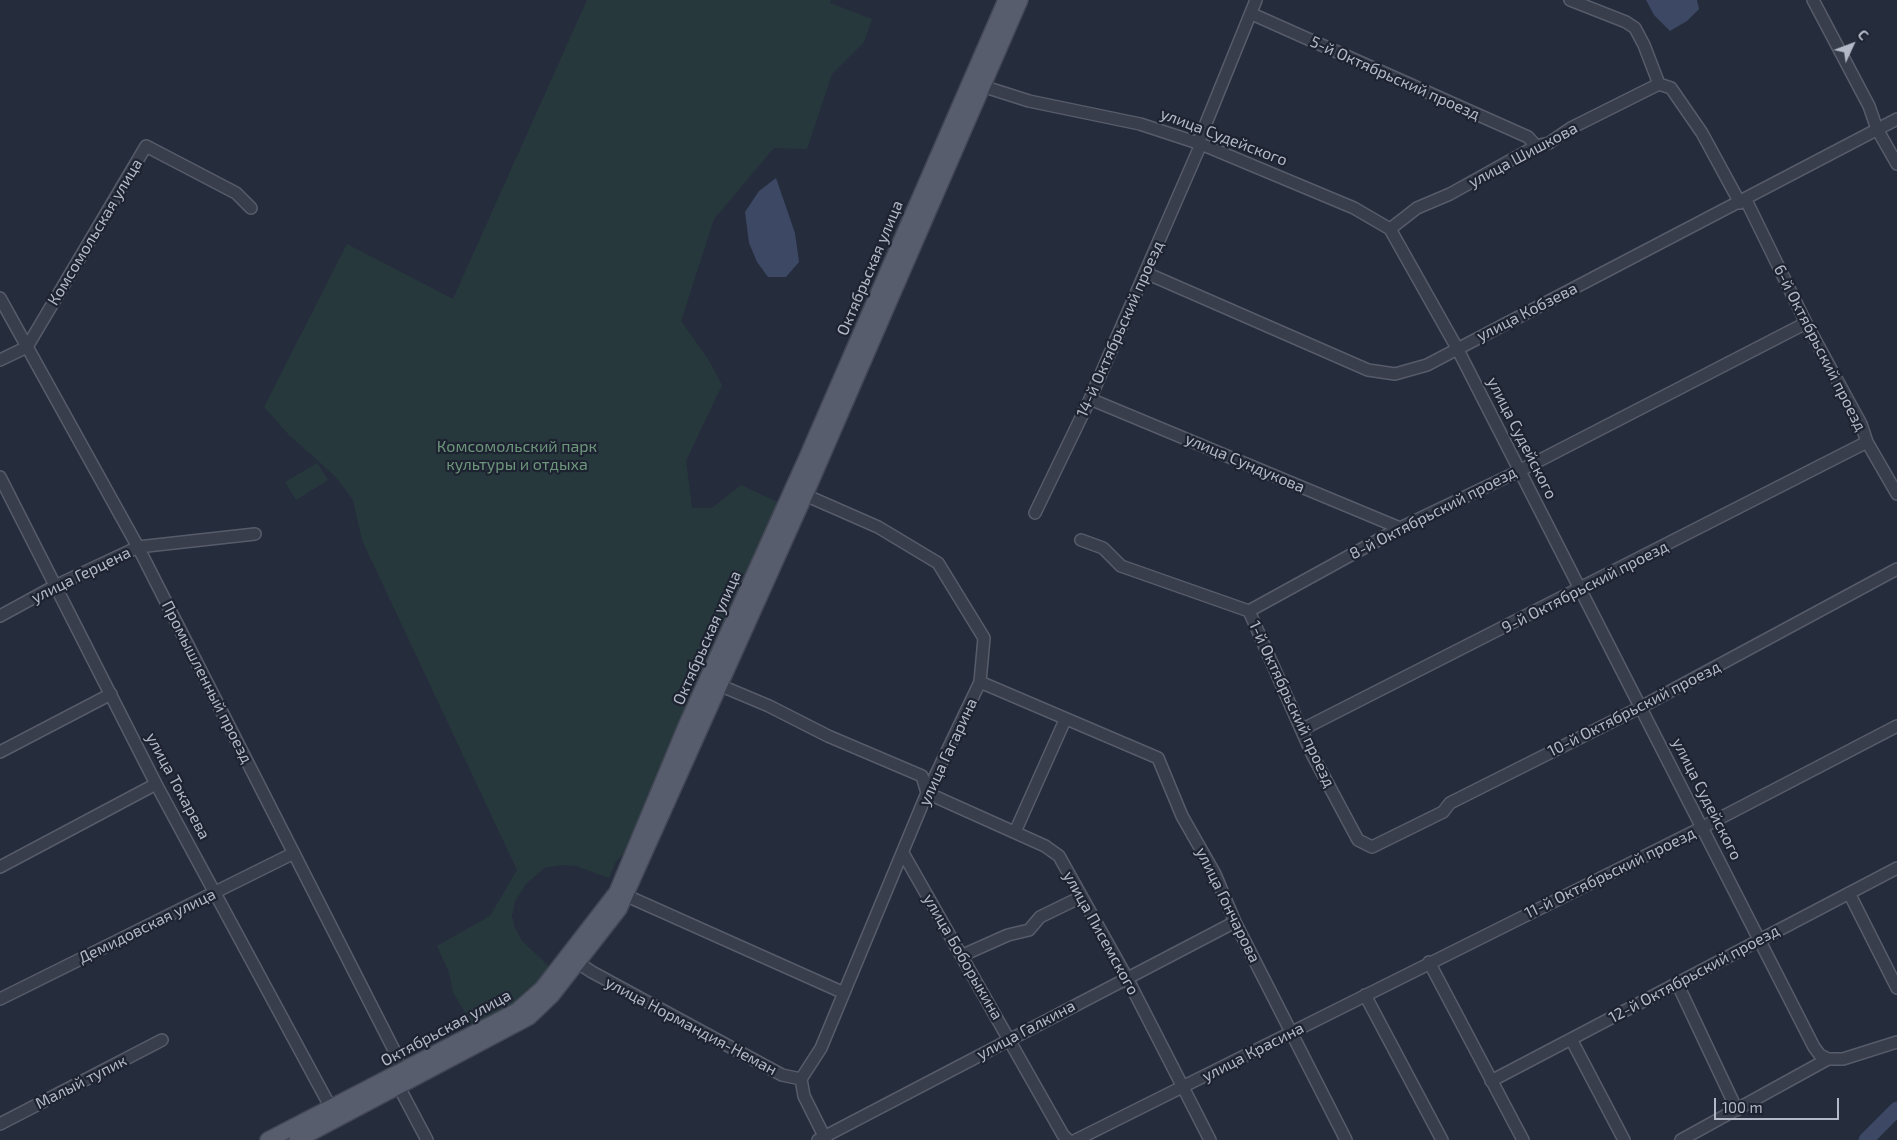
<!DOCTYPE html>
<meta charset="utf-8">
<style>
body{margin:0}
#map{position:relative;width:1897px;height:1140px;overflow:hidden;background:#252c3c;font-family:"Exo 2",sans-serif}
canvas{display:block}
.north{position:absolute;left:1827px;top:20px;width:50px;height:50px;-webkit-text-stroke:4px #1e2331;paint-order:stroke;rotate:47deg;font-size:14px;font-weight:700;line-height:20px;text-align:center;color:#b4b9c7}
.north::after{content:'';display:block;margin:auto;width:18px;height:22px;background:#b4b9c7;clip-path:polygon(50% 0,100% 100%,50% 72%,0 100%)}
.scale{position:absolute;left:1714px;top:1098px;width:125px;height:22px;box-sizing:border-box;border:2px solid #b4b9c7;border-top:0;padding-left:6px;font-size:15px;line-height:18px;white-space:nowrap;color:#b4b9c7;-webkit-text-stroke:4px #1e2331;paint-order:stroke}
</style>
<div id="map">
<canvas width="1897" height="1140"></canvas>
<div class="north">С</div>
<div class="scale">100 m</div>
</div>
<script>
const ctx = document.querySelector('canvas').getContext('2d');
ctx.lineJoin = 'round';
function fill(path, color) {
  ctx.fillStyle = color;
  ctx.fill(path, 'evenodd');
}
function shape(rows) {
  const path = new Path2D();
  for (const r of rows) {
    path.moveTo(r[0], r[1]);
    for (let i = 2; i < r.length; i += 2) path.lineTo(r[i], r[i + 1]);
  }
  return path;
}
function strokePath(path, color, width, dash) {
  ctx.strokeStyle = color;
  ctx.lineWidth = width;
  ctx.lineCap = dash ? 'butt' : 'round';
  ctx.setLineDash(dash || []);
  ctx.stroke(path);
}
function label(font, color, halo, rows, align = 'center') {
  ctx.font = font + ' "Exo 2",sans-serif';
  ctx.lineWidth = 4.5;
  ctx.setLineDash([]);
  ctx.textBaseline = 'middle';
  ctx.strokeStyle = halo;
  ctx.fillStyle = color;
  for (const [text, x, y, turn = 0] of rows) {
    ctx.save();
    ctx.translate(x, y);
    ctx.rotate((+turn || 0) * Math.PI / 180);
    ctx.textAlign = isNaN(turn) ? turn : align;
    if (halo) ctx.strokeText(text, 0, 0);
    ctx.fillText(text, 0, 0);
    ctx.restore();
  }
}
fill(shape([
 [587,0,831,0,830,3,872,19,864,42,832,74,807,149,774,148,714,219,681,321,708,359,722,385,686,461,692,508,712,508,741,485,786,506,627,850,615,863,609,878,576,866,561,865,544,868,526,884,515,901,512,916,514,926,522,941,552,969,525,1000,474,1028,453,992,449,972,437,946,490,916,517,870,362,540,353,500,335,476,289,435,264,407,347,244,453,299],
 [317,463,328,480,296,500,285,482]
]), '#27383d');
fill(shape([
 [1646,0,1697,0,1699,9,1687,21,1670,31,1654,15],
 [776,178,795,233,799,262,786,277,768,277,757,262,749,243,745,212,759,191]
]), '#3c4864');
strokePath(shape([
 [1866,1140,1897,1109]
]), '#3c4864', 15);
const minor = shape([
 [1570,0,1626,22,1635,28,1644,45,1659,84,1671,88,1702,133,1740,203],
 [1813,0,1869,106,1877,129,1897,164],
 [1252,14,1528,137,1536,146],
 [982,86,1029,101,1140,124,1201,144,1354,208,1390,229,1457,348,1814,1047,1820,1055,1828,1059],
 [1198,143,1256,0],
 [1746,200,1806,323,1861,424,1867,442,1897,494],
 [1390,229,1417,208,1450,194,1536,146,1549,143,1571,128,1659,84],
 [1146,273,1368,370,1395,374,1427,365,1446,355,1897,119],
 [0,298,138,547,396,1054,399,1073],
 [0,360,27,347,146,146,236,193,251,208],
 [1090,399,1400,528],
 [0,477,156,784,331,1108],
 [1035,513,1090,399,1201,144],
 [1081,540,1103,548,1121,566,1249,611,1312,754,1358,840,1372,847,1443,812,1450,803,1641,707,1897,569],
 [1249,611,1400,528,1519,471,1806,323],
 [0,616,55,586,138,547,255,534],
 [980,682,1158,758,1182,816,1215,874,1235,922,1346,1140],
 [719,685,769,706,828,736,922,776,927,793,1045,846,1059,856,1127,978,1210,1140],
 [1303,729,1867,442],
 [0,752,111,694],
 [1015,832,1065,720],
 [903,853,1063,1135,1068,1140],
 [0,867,156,784],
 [1849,893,1897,988],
 [627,896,844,993],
 [963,955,1008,935,1029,930,1040,917,1081,897],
 [1429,962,1523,1140],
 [578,963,592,972,782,1075,801,1079,804,1096,826,1140],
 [1677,983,1737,1110],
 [1365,995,1442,1140],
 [0,999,294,853],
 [1571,1039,1624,1140],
 [801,1079,821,1048,927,793,980,682,984,638,938,563,878,527,805,495],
 [1491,1081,1897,868],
 [399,1087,427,1140],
 [0,1124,162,1040],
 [818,1140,1235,922],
 [1076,1140,1701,828,1897,726],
 [1681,1140,1828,1059,1843,1059,1897,1042]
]);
const major = shape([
 [268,1140,517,1011,542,989,617,892,687,724,808,455,1006,0],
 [297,1140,529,1017,552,995,619,909,805,495,1020,0]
]);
strokePath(minor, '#575c6a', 14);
strokePath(major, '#424755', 18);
strokePath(minor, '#393e4c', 11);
strokePath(major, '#575d6c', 15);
label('16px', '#b4b9c7', '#1e2331', [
 ["5-й Октябрьский проезд",1395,78,24],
 ["улица Судейского",1224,137,21],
 ["улица Шишкова",1523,155,-28],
 ["Комсомольская улица",95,232,-59],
 ["Октябрьская улица",870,268,-67],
 ["улица Кобзева",1527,312,-27],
 ["14-й Октябрьский проезд",1120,329,-66],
 ["6-й Октябрьский проезд",1820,348,63],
 ["улица Судейского",1522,438,63],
 ["улица Сундукова",1245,463,23],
 ["8-й Октябрьский проезд",1433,513,-27],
 ["улица Герцена",81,575,-26],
 ["9-й Октябрьский проезд",1585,587,-27],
 ["Октябрьская улица",707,638,-66],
 ["Промышленный проезд",207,682,63],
 ["1-й Октябрьский проезд",1292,704,65],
 ["10-й Октябрьский проезд",1634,709,-27],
 ["улица Гагарина",948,752,-65],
 ["улица Токарева",178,786,62],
 ["улица Судейского",1707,799,63],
 ["11-й Октябрьский проезд",1610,873,-26],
 ["улица Гончарова",1228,905,64],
 ["Демидовская улица",147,926,-26],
 ["улица Писемского",1101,933,61],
 ["улица Боборыкина",963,957,60],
 ["12-й Октябрьский проезд",1694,974,-28],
 ["улица Нормандия-Неман",691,1026,28],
 ["Октябрьская улица",446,1028,-28],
 ["улица Галкина",1026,1030,-28],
 ["улица Красина",1253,1052,-27],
 ["Малый тупик",81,1082,-27]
]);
label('16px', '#6d977b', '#1e2331', [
 ["Комсомольский парк",517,447],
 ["культуры и отдыха",517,465]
]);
</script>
